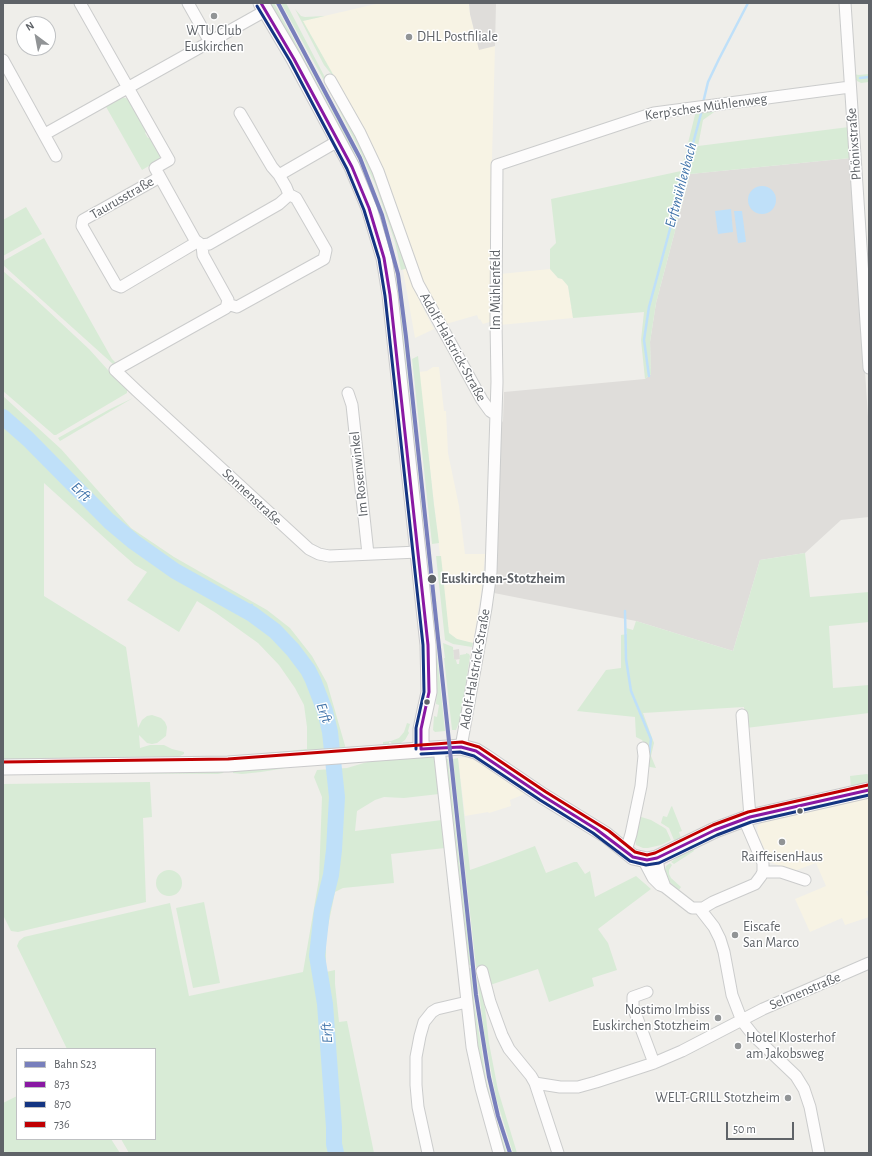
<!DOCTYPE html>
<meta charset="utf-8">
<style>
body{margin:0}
#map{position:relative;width:872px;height:1156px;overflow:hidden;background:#efeeea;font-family:"Alegreya Sans",sans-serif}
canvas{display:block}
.frame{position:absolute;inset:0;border:4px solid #5f6368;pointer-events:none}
.legend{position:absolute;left:16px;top:1048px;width:140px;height:92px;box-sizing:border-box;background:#fff;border:1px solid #bfc1c3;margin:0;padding:5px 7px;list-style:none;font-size:12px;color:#5f6368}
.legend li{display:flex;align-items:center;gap:8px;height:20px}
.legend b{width:20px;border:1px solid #bfc1c3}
.north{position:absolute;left:16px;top:16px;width:40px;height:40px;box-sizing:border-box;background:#fff;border:1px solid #bfc1c3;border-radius:50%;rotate:328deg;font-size:11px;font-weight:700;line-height:16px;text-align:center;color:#5f6368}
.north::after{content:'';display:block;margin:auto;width:14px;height:18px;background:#919496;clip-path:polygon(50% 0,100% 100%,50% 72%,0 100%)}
.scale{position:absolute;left:726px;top:1122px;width:68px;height:18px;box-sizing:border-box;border:2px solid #5f6368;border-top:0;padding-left:5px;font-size:12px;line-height:14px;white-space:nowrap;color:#5f6368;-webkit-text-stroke:3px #fff;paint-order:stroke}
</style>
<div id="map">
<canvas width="872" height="1156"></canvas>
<div class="frame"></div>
<ul class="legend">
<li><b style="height:5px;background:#787fbc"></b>Bahn S23</li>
<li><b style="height:5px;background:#8918a3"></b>873</li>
<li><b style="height:5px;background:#143582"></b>870</li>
<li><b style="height:5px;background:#c00002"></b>736</li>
</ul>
<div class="north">N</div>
<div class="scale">50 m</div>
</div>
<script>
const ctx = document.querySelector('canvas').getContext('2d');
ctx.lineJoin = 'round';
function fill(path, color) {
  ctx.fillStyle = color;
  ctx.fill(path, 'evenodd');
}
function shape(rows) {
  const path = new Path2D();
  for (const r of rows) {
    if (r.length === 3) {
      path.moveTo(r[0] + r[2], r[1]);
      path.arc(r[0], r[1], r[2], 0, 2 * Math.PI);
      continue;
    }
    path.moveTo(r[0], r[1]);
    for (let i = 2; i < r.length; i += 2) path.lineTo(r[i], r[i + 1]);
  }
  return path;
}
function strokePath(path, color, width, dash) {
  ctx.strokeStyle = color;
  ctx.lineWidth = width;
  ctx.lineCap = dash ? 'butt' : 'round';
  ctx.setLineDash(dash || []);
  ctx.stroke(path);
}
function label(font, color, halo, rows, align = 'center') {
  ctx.font = font + ' "Alegreya Sans",sans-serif';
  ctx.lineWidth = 3;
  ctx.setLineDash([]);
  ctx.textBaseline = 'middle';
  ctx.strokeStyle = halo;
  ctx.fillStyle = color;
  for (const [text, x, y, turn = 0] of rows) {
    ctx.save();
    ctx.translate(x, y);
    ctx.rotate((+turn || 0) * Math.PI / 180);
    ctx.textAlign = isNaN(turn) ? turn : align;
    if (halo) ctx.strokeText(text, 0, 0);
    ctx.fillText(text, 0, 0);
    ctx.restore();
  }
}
fill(shape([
 [380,3,469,3,470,14,479,49,495,46,492,159,493,321,483,324,480,319,479,320,477,315,446,324,420,275,365,133,303,21],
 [407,268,420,302,434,329,415,338,403,270],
 [550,269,558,278,562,279,568,286,573,318,500,325,500,274],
 [433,367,439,367,444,411,446,411,448,453,459,506,465,554,485,554,482,587,473,643,457,639,449,634,419,372,427,371],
 [469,757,482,763,527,793,510,800,511,806,489,813,488,812,465,816,458,758],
 [864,798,869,798,869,890,866,891,869,901,869,917,845,925,842,918,810,932,795,899,826,886,816,863,794,871,770,862,758,834,757,827,762,822,766,821]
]), '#f7f3e4');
fill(shape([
 [469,3,496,3,495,46,479,50,470,14],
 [851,158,869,432,869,517,841,520,805,553,760,560,733,651,636,621,494,593,500,425,503,421,504,392,645,379,651,374,650,342,656,303,690,174],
 [459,649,460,659,454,660,453,650]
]), '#dfddda');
fill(shape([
 [268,3,274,3,351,145,367,181,379,217,393,265,397,284,402,323,445,731,435,732,433,730,434,716,437,717,439,705,436,704,437,680,391,267],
 [281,3,286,3,372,167,408,268,401,270,395,242,387,219,375,184,359,149,321,75],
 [295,9,301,16,305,17,325,16,303,21,334,76,332,75,324,65],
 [853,74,859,75,869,74,869,82,861,83,857,81],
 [122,97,129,99,147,131,145,133,148,138,151,137,161,154,159,160,142,170,105,105],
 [717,110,703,120,698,146,849,127,851,158,690,174,656,303,650,342,651,374,645,379,641,340,644,312,573,318,568,286,562,279,558,278,550,269,550,249,556,243,551,199,681,171,696,111],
 [26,207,42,234,3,256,3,220],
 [44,238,112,359,117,364,114,365,3,265,3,261],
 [3,271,31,295,89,349,117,380,127,387,127,393,56,435,54,435,3,391],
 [418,356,434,505,439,543,432,544,412,359],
 [3,396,61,449,131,528,174,557,267,610,290,628,312,656,327,683,346,749,336,749,329,714,317,700,326,730,328,749,259,754,307,749,307,727,304,705,295,688,279,665,258,643,216,613,197,601,179,632,127,600,147,572,135,565,119,551,44,483,44,596,126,647,138,728,142,720,147,716,152,715,161,718,165,722,167,727,166,736,157,743,152,744,147,743,139,735,140,748,150,745,164,745,172,749,184,752,184,754,170,761,3,762],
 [133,398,60,441,58,438,110,409],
 [805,553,810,597,869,592,869,622,829,626,833,688,869,685,869,713,746,728,744,707,643,713,654,743,651,756,656,768,644,766,645,745,642,740,636,737,635,717,577,711,606,670,621,668,621,635,627,634,626,628,633,630,636,621,733,651,760,560],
 [436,556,441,556,449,633,457,639,473,643,472,647,453,644,445,640],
 [443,643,453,647,454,659,456,660,457,664,459,664,460,655,466,654,466,653,469,654,470,656,461,717,456,730,452,730,444,658,445,658],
 [407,723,410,724,408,731,409,733,405,740,398,745,392,745,391,742,389,742,389,745,383,746,383,742,391,741,399,738,404,732],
 [429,756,436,759,439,794,404,798,384,797,375,800,357,811,355,831,442,820,445,848,391,854,394,883,343,888,335,892,326,936,326,972,335,970,335,984,339,1022,347,1021,374,1153,129,1153,121,1139,155,1139,155,1049,67,1049,17,946,19,941,24,937,170,903,189,996,303,972,319,879,322,797,314,777,317,770,347,768,374,760],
 [458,758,470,870,501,859,535,846,546,873,574,862,577,862,585,874,590,871,595,897,636,876,651,889,598,929,608,943,617,970,592,978,594,986,549,1002,538,969,487,986,481,966,476,967,453,759],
 [444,759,448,759,449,769,471,966,470,965,467,965],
 [292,767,261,772,242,774,233,773,233,771],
 [224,771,223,773,218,774,79,773],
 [867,774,869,775,869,784,851,788,850,776],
 [150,782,152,817,143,818,146,902,18,932,11,931,3,915,3,784],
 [672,806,682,831,679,832,681,838,674,840,669,828,661,823,663,816,667,817,671,807],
 [638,816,651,820,663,827,666,829,671,840,661,845,648,848,643,848,636,845,635,840],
 [692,847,694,851,674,864,671,862],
 [670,863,672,865,669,870,669,874,671,878,681,887,679,890,667,880,664,872,666,866],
 [169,883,13],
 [204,902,220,983,193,988,176,908],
 [466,968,471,968,474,1000,486,1079,494,1112,507,1153,502,1153,480,1071],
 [476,969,478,969,484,999,489,1043,498,1090,517,1153,513,1153,496,1098,484,1032],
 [17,1096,17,1139,111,1139,120,1153,3,1153,3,1103]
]), '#d8ebd6');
fill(shape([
 [762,200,14],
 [731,209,733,232,718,234,715,211],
 [734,211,742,211,746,242,738,243]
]), '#bfe0f9');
strokePath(shape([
 [860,78,869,77],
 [703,103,708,82,719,59,748,3],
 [649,376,644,340,649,307,702,110],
 [242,608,252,605],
 [625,611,626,659,631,691,651,739,649,756]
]), '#bfe0f9', 2.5);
strokePath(shape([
 [3,417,28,439,109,521,134,542,175,571,252,614,275,631,293,650,308,670,313,680,325,711,330,732,337,797,334,850,331,875,322,911,317,956,325,1004,334,1127,334,1144,336,1153]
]), '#bfe0f9', 16);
const street = shape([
 [80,3,169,160,155,168,195,240,202,245,209,244,279,204,288,196,288,192,286,187,279,175,272,167,240,113],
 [188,3,210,42],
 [845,3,869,368],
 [3,60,56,156],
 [330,80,360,133,378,171,418,284,482,400,490,411,496,415],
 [45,134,265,11],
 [279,175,338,141],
 [160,177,83,220,82,226,116,285,121,287,197,242],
 [202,245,203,255,228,300,226,308,115,370,137,391,309,549,319,554,329,556,418,552],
 [227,304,237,307,324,259,326,250,296,198,288,194],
 [348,393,352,405,368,554],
 [742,715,750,817],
 [461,747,486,608,491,572,497,382,496,322,497,165,654,113,850,87],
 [439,748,472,1047,481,1088,499,1153],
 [626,851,631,834,641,786,644,756,643,748],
 [657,858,659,871,665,887],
 [643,859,653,878,660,885,665,887,692,908,703,908,713,902,755,884,761,876,763,872,763,863,744,819],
 [763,872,781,872,805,880],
 [700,909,714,927,720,939,724,952,732,995,742,1021,753,1035,796,1076,804,1089,810,1107,819,1153],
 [482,971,490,1002,502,1035,509,1049,531,1076,535,1083,558,1153],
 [647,992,633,997,633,1007,654,1063],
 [535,1083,560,1087,578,1087,596,1082,654,1063,682,1051,763,1009,869,963],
 [428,1153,418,1107,416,1085,416,1057,420,1036,424,1022,432,1012,437,1009,467,1002]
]);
const secondary = shape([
 [261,3,294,59,352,167,369,208,384,258,390,295,428,645,429,692,421,729,421,749],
 [3,767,228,764,461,747,476,751,484,756,543,796,606,835,633,857,647,860,657,858,715,830,750,817,869,790]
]);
strokePath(street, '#cbcccc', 13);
strokePath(secondary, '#cacacb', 17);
strokePath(street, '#fdfcfc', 11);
strokePath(secondary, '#fdfcfc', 15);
strokePath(shape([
 [261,3,294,59,352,167,369,208,384,258,390,295,428,645,429,692,421,729,421,749],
 [421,749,461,747,476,751,543,796,596,829,633,857,647,860,657,858,715,830,750,817,869,790]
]), '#8918a3', 3);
strokePath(shape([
 [257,6,290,61,347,169,364,210,379,259,385,296,423,645,424,692,416,728,416,749],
 [421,754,460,752,474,756,540,800,593,833,630,861,646,865,659,863,717,835,751,822,869,795]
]), '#143582', 3);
strokePath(shape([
 [3,762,228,759,462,742,479,747,546,792,609,831,635,852,647,855,655,853,713,825,748,812,868,785]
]), '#c00002', 3);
strokePath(shape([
 [278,3,360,158,382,215,398,274,406,337,476,995,489,1077,498,1116,510,1153]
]), '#787fbc', 4);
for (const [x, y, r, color] of [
 [214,16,4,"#919496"],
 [409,37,4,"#919496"],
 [432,579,5,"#5f6368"],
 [427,702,3.5,"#5f6368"],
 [800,811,3.5,"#5f6368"],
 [782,842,4,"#919496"],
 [735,935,4,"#919496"],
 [718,1018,4,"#919496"],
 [738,1046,4,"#919496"],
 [788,1098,4,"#919496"]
]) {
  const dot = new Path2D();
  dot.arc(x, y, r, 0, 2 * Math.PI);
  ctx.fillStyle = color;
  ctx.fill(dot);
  strokePath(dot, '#fff', 1.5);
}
label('14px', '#5f6368', '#fff', [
 ["WTU Club",214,31,"center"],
 ["Euskirchen",214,47,"center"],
 ["DHL Postfiliale",417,37],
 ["RaiffeisenHaus",782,857,"center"],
 ["Eiscafe",743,927],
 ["San Marco",743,943],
 ["Nostimo Imbiss",710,1010,"right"],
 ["Euskirchen Stotzheim",710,1026,"right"],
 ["Hotel Klosterhof",746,1038],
 ["am Jakobsweg",746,1054],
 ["WELT-GRILL Stotzheim",780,1098,"right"]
], 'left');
label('14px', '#5f6368', '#fff', [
 ["Kerp’sches Mühlenweg",706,107,-8],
 ["Phönixstraße",854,144,-94],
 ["Taurusstraße",122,198,-30],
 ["Im Mühlenfeld",496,290,-90],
 ["Adolf-Halstrick-Straße",453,347,61],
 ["Im Rosenwinkel",359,474,-96],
 ["Sonnenstraße",252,497,43],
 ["Adolf-Halstrick-Straße",475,669,-80],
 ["Selmenstraße",805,991,-23]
]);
label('bold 14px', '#5f6368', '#fff', [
 ["Euskirchen-Stotzheim",441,579]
], 'left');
label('italic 15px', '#4174aa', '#fff', [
 ["Erftmühlenbach",681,185,-75],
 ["Erft",81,492,44],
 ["Erft",324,713,71],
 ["Erft",327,1033,-94]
]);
</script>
